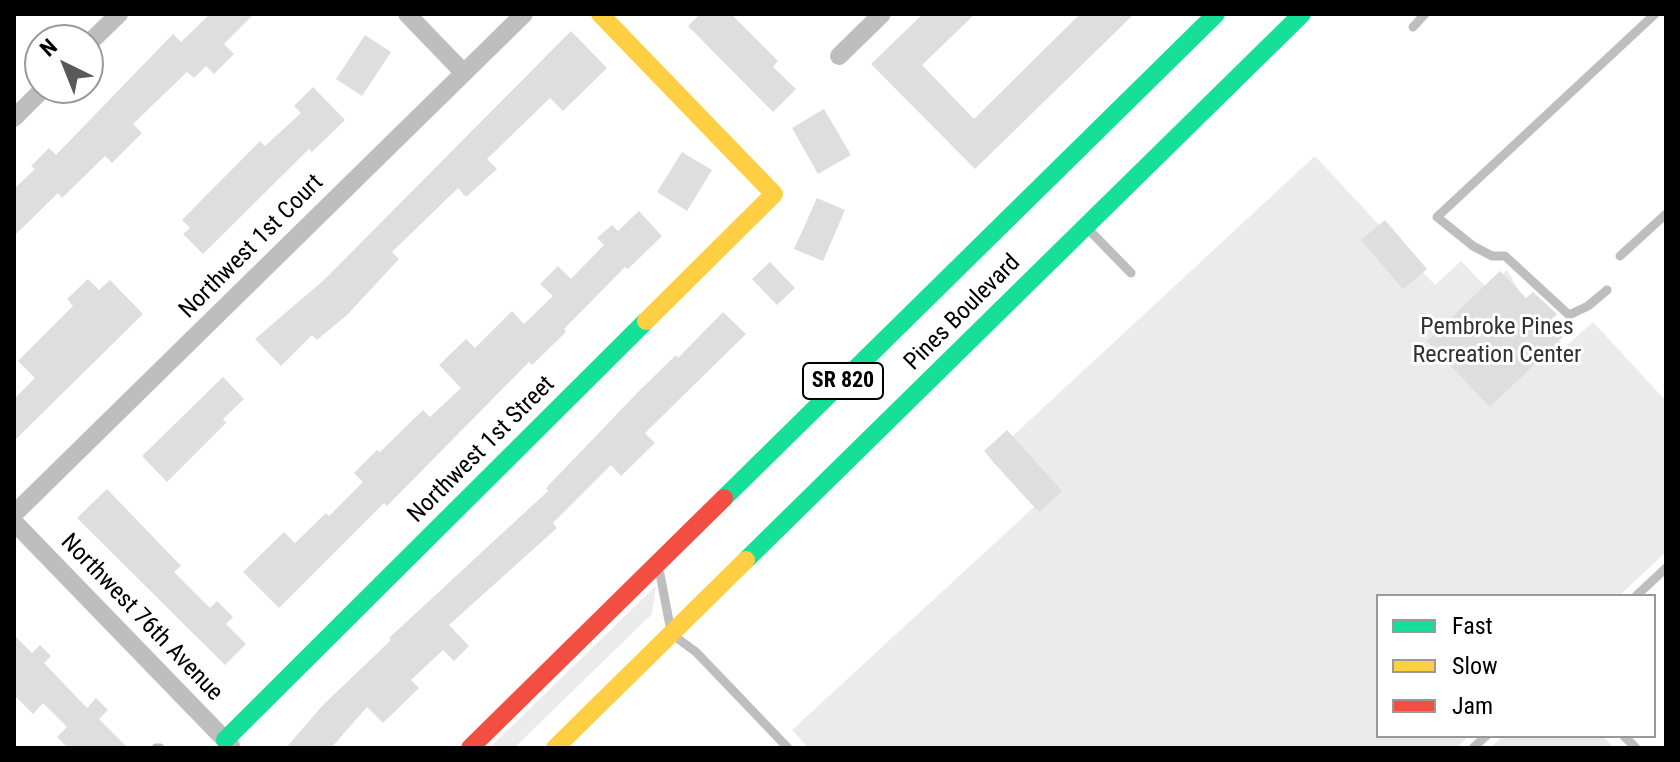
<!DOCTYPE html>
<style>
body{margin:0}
#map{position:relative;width:1680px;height:762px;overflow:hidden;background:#fff;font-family:"Roboto Condensed",sans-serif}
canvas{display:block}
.frame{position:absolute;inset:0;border:16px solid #000;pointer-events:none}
.legend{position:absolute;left:1376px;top:594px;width:280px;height:144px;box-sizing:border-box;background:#fff;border:2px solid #999;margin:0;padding:10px 14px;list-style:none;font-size:24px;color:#000}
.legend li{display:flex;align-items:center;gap:16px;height:40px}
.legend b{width:40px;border:2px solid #999}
.north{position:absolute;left:24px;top:24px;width:80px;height:80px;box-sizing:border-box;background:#fff;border:2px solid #999;border-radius:50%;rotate:317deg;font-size:22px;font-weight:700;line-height:32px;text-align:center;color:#000}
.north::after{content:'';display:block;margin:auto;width:28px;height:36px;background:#595959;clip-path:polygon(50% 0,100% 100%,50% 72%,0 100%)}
</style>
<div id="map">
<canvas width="1680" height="762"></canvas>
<div class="frame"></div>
<ul class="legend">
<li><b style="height:10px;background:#16e098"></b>Fast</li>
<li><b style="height:10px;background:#ffcf43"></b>Slow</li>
<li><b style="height:10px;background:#f24e42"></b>Jam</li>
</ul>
<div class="north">N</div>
</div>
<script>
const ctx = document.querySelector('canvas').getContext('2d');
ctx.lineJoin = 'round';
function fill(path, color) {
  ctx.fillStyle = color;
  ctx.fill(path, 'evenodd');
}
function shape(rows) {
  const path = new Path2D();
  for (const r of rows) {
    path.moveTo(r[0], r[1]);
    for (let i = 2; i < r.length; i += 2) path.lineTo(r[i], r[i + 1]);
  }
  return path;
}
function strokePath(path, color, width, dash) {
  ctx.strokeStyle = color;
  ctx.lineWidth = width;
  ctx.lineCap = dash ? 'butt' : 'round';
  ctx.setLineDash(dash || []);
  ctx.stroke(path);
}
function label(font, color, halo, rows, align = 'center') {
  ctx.font = font + ' "Roboto Condensed",sans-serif';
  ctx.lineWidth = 6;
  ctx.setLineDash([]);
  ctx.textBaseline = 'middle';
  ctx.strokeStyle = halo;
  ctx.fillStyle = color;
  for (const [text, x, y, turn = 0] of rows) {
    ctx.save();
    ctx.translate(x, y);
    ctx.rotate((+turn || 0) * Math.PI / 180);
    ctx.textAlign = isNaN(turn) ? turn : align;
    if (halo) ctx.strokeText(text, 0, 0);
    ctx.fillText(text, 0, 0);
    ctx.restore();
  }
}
fill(shape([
 [1315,156,1435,285,1461,261,1487,288,1507,270,1529,308,1565,347,1593,322,1666,401,1666,552,1619,596,1378,596,1378,736,1469,736,1456,748,808,748,792,730,1034,507,989,458],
 [656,586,652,614,514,748,489,748],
 [1503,736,1603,736,1614,748,1490,748]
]), '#ebebeb');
fill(shape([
 [210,14,254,14,224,44,234,54,214,74,206,66,194,78,187,72,133,124,142,133,112,163,105,156,62,198,58,193,14,236,14,189,35,169,31,166,49,148,56,155,173,34,181,42],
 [700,14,731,14,778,61,773,67,796,89,773,112,688,26],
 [923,14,975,14,922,65,974,119,1080,14,1134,14,975,169,871,64],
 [571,31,607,68,563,111,550,98,487,159,497,169,466,197,458,188,392,252,399,259,347,315,317,340,312,335,281,366,255,339,325,279],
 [365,35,391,52,362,96,336,79],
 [313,87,345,120,312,152,309,149,203,254,183,234,190,228,182,220,260,141,265,146,301,113,294,106],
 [824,109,851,155,818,174,792,128],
 [682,152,712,170,687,211,657,192],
 [817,198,845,210,823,261,794,249],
 [639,211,662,236,628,269,625,267,564,329,566,332,532,365,529,362,387,506,384,503,279,608,243,572,284,532,295,543,326,513,329,516,363,482,354,473,377,450,380,452,423,410,430,417,461,388,439,365,466,339,475,348,512,311,524,324,553,296,540,284,558,266,571,279,604,245,597,238,612,225,618,231],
 [1385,220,1427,269,1403,289,1361,240],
 [770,262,795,288,777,305,752,279],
 [1500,271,1526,298,1533,292,1557,314,1549,322,1563,337,1490,407,1427,341],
 [88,279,99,290,110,280,143,314,14,441,14,399,35,378,18,361,73,306,67,299],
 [723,312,746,334,645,433,655,443,621,476,611,465,553,523,557,528,449,625,469,646,454,661,443,650,411,680,419,688,383,723,367,707,331,748,286,748,322,706,391,640,389,638,548,491,546,488,638,392,676,355,678,358],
 [223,377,244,399,223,419,226,423,167,482,142,456],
 [1007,430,1062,491,1039,512,984,451],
 [107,489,181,566,174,572,210,608,217,601,233,617,226,624,246,644,225,665,77,518],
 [14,635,32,653,40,645,51,656,44,663,87,708,96,698,108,710,99,719,128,748,68,748,57,737,67,727,43,703,33,714,14,695]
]), '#dedede');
strokePath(shape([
 [1413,27,1425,14],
 [1091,232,1131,273],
 [1620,256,1666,214],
 [1607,290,1588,306,1569,315,1505,256,1492,256,1473,246,1437,217,1655,14],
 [660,574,670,626],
 [1636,596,1666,568],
 [677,638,696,652,788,748],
 [1624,736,1636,748],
 [156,748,160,748],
 [1473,748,1486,736]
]), '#bebebe', 9);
strokePath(shape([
 [407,14,463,72],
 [88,44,119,14],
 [839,56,882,14],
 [14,118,44,88],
 [14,514,524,14],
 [14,522,231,746]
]), '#bebebe', 18);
strokePath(shape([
 [724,498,1216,14],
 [746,560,1302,14],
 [225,740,646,321]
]), '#16e098', 18);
strokePath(shape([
 [600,14,774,194,646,321],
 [555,748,746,560]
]), '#ffcf43', 18);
strokePath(shape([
 [470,748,724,498]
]), '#f24e42', 18);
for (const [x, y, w] of [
 [843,381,80]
]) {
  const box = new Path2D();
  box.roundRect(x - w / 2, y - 18, w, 36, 6);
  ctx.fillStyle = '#fff';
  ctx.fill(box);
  strokePath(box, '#000', 2);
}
label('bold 22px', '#000', null, [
 ["SR 820",843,381]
]);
label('24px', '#000', '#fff', [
 ["Northwest 1st Court",252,247,-45],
 ["Pines Boulevard",963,313,-45],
 ["Northwest 1st Street",482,450,-45],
 ["Northwest 76th Avenue",141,618,46]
]);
label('24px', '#313131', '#fff', [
 ["Pembroke Pines",1497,328],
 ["Recreation Center",1497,356]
]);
</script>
